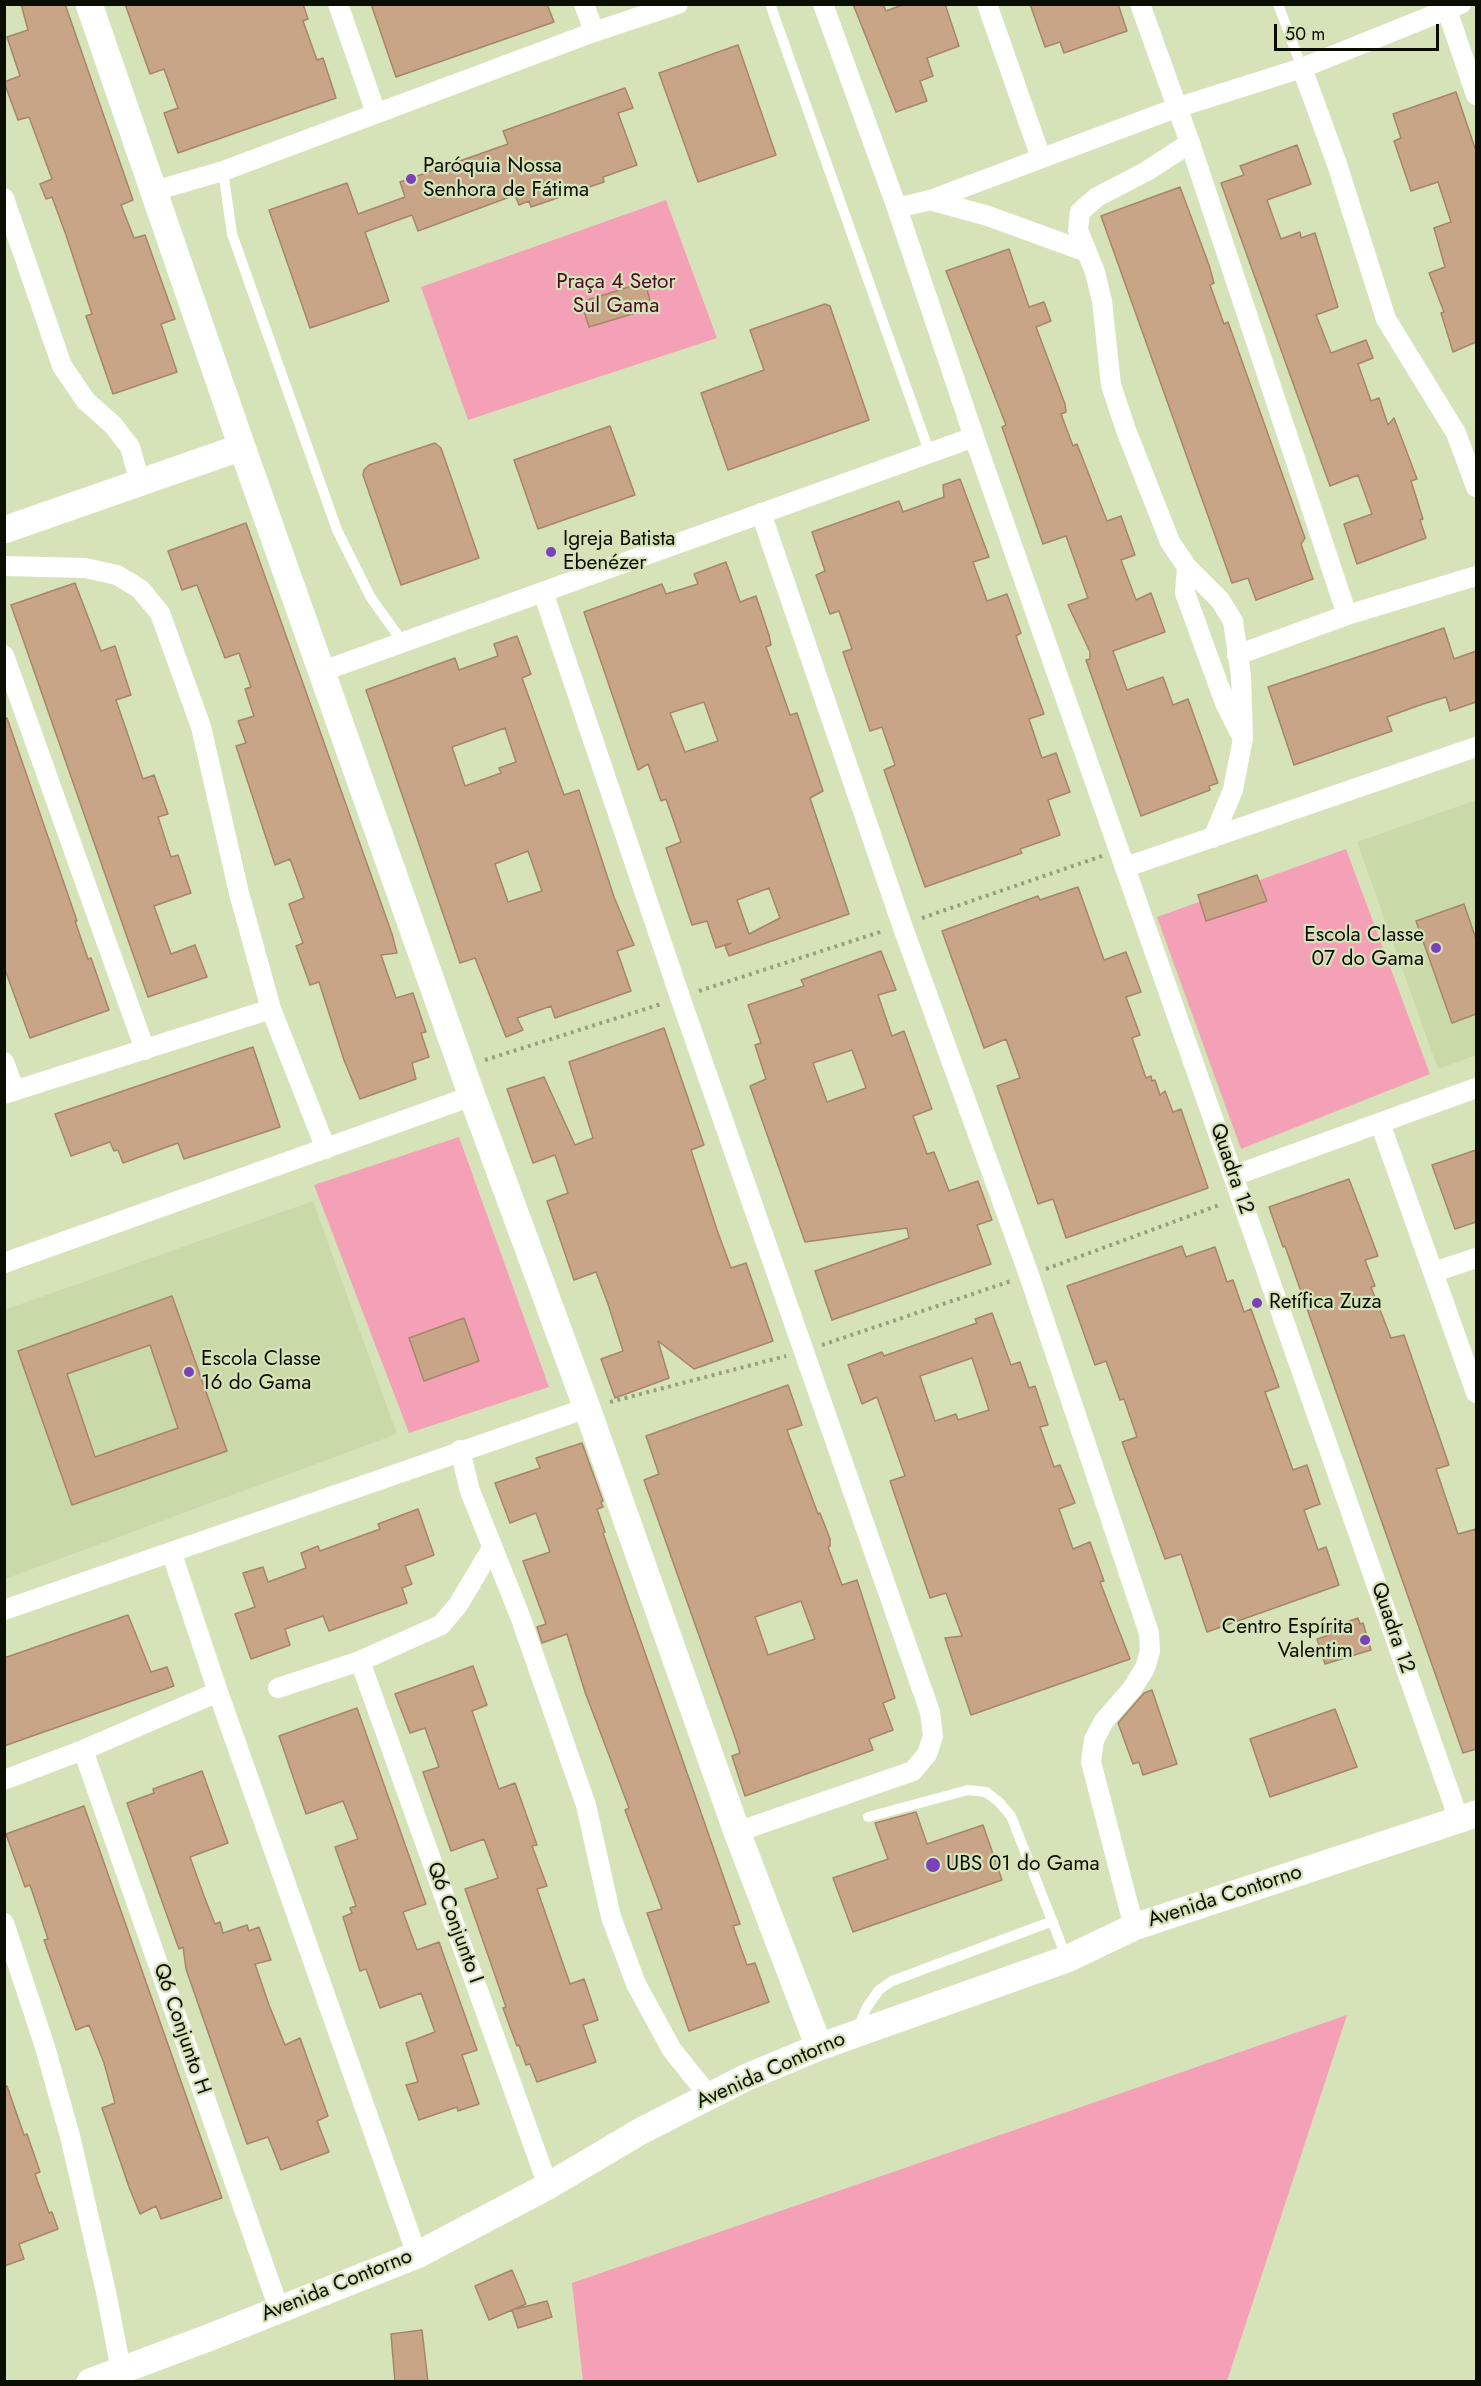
<!DOCTYPE html>
<meta charset="utf-8">
<style>
body{margin:0}
#map{position:relative;width:1481px;height:2386px;overflow:hidden;background:#d6e3b9;font-family:Jost,sans-serif}
canvas{display:block}
.frame{position:absolute;inset:0;border:6px solid #0a0e02;pointer-events:none}
.scale{position:absolute;left:1274px;top:24px;width:165px;height:27px;box-sizing:border-box;border:3px solid #0a0e02;border-top:0;padding-left:8px;font-size:18px;line-height:21px;white-space:nowrap;color:#0a0e02;-webkit-text-stroke:4px #d6e3b9;paint-order:stroke}
</style>
<div id="map">
<canvas width="1481" height="2386"></canvas>
<div class="frame"></div>
<div class="scale">50 m</div>
</div>
<script>
const ctx = document.querySelector('canvas').getContext('2d');
ctx.lineJoin = 'round';
function fill(path, color) {
  ctx.fillStyle = color;
  ctx.fill(path, 'evenodd');
}
function shape(rows) {
  const path = new Path2D();
  for (const r of rows) {
    path.moveTo(r[0], r[1]);
    for (let i = 2; i < r.length; i += 2) path.lineTo(r[i], r[i + 1]);
  }
  return path;
}
function strokePath(path, color, width, dash) {
  ctx.strokeStyle = color;
  ctx.lineWidth = width;
  ctx.lineCap = dash ? 'butt' : 'round';
  ctx.setLineDash(dash || []);
  ctx.stroke(path);
}
function label(font, color, halo, rows, align = 'center') {
  ctx.font = font + ' Jost,sans-serif';
  ctx.lineWidth = 4.5;
  ctx.setLineDash([]);
  ctx.textBaseline = 'middle';
  ctx.strokeStyle = halo;
  ctx.fillStyle = color;
  for (const [text, x, y, turn = 0] of rows) {
    ctx.save();
    ctx.translate(x, y);
    ctx.rotate((+turn || 0) * Math.PI / 180);
    ctx.textAlign = isNaN(turn) ? turn : align;
    if (halo) ctx.strokeText(text, 0, 0);
    ctx.fillText(text, 0, 0);
    ctx.restore();
  }
}
fill(shape([
 [1476,800,1476,1055,1438,1069,1357,842],
 [313,1201,397,1434,5,1579,4,1310]
]), '#cad9a8');
fill(shape([
 [666,200,717,338,468,420,421,287],
 [1346,849,1430,1074,1241,1149,1157,917],
 [459,1137,549,1387,409,1433,314,1185],
 [1347,2015,1227,2381,583,2381,572,2283]
]), '#f4a1b8');
const building = shape([
 [21,4,65,4,133,200,121,205,134,238,145,235,175,319,161,324,177,372,113,394,86,316,92,314,66,235,52,197,46,199,40,184,52,179,29,117,18,120,4,82,20,76,7,37,28,30,21,4],
 [125,4,303,4,308,19,303,21,317,60,323,58,336,98,178,153,164,113,178,108,164,69,150,74,125,4],
 [371,4,547,4,554,22,396,77,371,4],
 [853,4,883,4,886,11,905,4,945,4,959,46,927,58,933,76,920,81,927,101,896,112,853,4],
 [1030,4,1118,4,1127,31,1064,53,1060,42,1045,47,1030,4],
 [738,45,776,155,698,182,659,73,738,45],
 [625,88,633,108,618,113,637,165,603,177,604,182,531,207,529,201,519,205,515,195,418,231,412,215,365,232,389,301,310,328,269,210,347,183,358,214,405,197,400,182,508,144,503,131,625,88],
 [1456,92,1476,151,1476,342,1453,352,1441,313,1444,312,1429,273,1445,267,1434,228,1451,222,1438,182,1411,191,1394,141,1401,138,1393,114,1456,92],
 [1297,145,1311,184,1267,200,1281,239,1300,232,1301,238,1315,233,1338,307,1316,315,1331,353,1366,340,1373,358,1358,364,1371,401,1379,398,1388,425,1394,418,1417,479,1411,481,1423,519,1420,520,1426,538,1357,564,1344,524,1372,514,1358,475,1330,486,1221,183,1244,175,1240,166,1297,145],
 [1180,187,1209,265,1214,283,1210,285,1224,324,1228,322,1305,538,1301,544,1313,579,1256,600,1248,578,1232,583,1101,216,1180,187],
 [1009,249,1029,307,1044,302,1051,321,1036,327,1065,404,1066,412,1061,414,1073,446,1077,444,1107,521,1121,516,1135,555,1121,560,1136,600,1151,593,1165,632,1113,651,1127,690,1163,677,1173,705,1188,699,1218,783,1209,786,1210,790,1141,816,1086,660,1090,659,1090,652,1068,605,1088,598,1066,536,1043,544,1002,427,1006,425,946,271,1009,249],
 [645,282,652,308,589,327,581,302,645,282],
 [825,304,830,306,869,420,728,470,701,393,764,370,750,330,825,304],
 [610,426,635,495,538,529,514,460,610,426],
 [435,443,441,448,479,558,401,585,363,475,364,470,369,465,435,443],
 [960,479,989,557,973,562,987,601,1007,594,1021,633,1016,636,1044,714,1029,719,1042,758,1056,753,1070,792,1048,800,1060,835,1020,849,1022,853,925,887,884,770,895,765,882,727,870,731,843,652,852,649,839,611,830,614,816,575,825,571,812,532,899,501,903,512,944,497,943,485,960,479],
 [246,523,392,934,397,953,381,955,396,998,413,993,426,1032,421,1033,429,1057,412,1063,416,1079,360,1099,344,1060,319,982,310,985,296,946,303,943,289,904,304,898,290,859,275,865,236,746,246,743,238,721,254,716,245,689,251,687,239,653,225,658,197,585,182,590,168,551,246,523],
 [726,562,740,602,756,596,769,635,771,645,766,647,790,715,797,713,823,791,810,798,849,914,729,956,725,946,731,943,716,948,707,921,692,925,666,848,681,842,666,799,661,801,648,764,638,770,584,612,662,584,666,594,698,584,694,574,726,562],
 [704,702,718,741,685,752,670,713,704,702],
 [769,888,780,918,749,934,737,900,769,888],
 [75,583,101,651,115,646,131,695,116,700,143,779,154,775,168,814,158,817,171,857,178,855,191,893,154,906,171,954,195,945,207,977,148,997,11,605,75,583],
 [1444,628,1454,659,1476,651,1476,702,1450,711,1446,697,1423,704,1387,717,1392,731,1294,765,1268,687,1444,628],
 [517,636,531,674,522,678,564,795,579,790,614,897,634,945,617,951,631,991,555,1018,551,1006,517,1018,523,1030,506,1037,475,958,460,963,366,690,455,658,459,670,498,656,494,644,517,636],
 [505,728,516,762,499,768,501,773,465,786,452,747,505,728],
 [528,851,542,891,508,902,495,864,528,851],
 [4,718,7,718,77,921,75,921,88,959,91,958,109,1010,30,1038,4,967,4,718],
 [1257,875,1267,901,1206,921,1198,895,1257,875],
 [1078,887,1104,960,1126,952,1141,992,1126,997,1140,1035,1132,1038,1146,1078,1151,1076,1152,1081,1155,1080,1160,1095,1165,1091,1173,1112,1181,1109,1208,1188,1066,1238,1053,1199,1038,1204,997,1086,1020,1078,1006,1039,984,1048,942,931,1038,896,1040,900,1078,887],
 [1464,904,1476,939,1476,1014,1452,1023,1416,921,1464,904],
 [881,951,896,990,878,995,892,1036,904,1031,932,1109,913,1116,927,1154,934,1152,949,1191,978,1181,992,1220,977,1225,991,1264,832,1320,815,1271,909,1238,907,1228,805,1242,750,1086,766,1079,755,1045,761,1043,748,1005,804,986,801,980,881,951],
 [852,1050,866,1088,827,1102,813,1063,852,1050],
 [664,1028,704,1145,691,1150,717,1230,731,1268,746,1263,773,1341,694,1369,658,1341,669,1378,615,1398,601,1359,623,1351,608,1304,596,1272,574,1280,547,1201,568,1193,555,1155,533,1163,507,1089,544,1077,575,1145,593,1138,569,1062,664,1028],
 [253,1047,280,1127,184,1159,178,1143,123,1163,118,1150,114,1151,110,1142,71,1156,55,1114,253,1047],
 [1476,1150,1476,1222,1455,1229,1432,1165,1476,1150],
 [1349,1179,1378,1256,1365,1260,1375,1286,1371,1287,1391,1338,1404,1335,1449,1465,1436,1469,1458,1534,1476,1529,1476,1749,1463,1753,1285,1246,1283,1247,1269,1207,1349,1179],
 [1182,1246,1186,1257,1215,1247,1227,1282,1233,1280,1244,1312,1251,1309,1279,1387,1265,1392,1293,1470,1307,1465,1320,1504,1304,1510,1318,1550,1326,1547,1339,1585,1207,1632,1181,1554,1165,1559,1122,1442,1137,1437,1124,1399,1120,1400,1106,1361,1095,1365,1067,1286,1182,1246],
 [172,1296,227,1451,72,1505,18,1351,172,1296],
 [150,1345,178,1428,95,1457,67,1374,150,1345],
 [992,1313,1011,1365,1020,1362,1029,1388,1035,1386,1048,1425,1040,1427,1054,1467,1060,1465,1075,1503,1059,1509,1073,1549,1090,1542,1104,1581,1100,1582,1130,1659,971,1715,945,1638,962,1636,946,1593,930,1598,890,1481,905,1476,877,1397,862,1404,848,1365,882,1352,884,1356,977,1323,975,1319,992,1313],
 [972,1358,989,1410,958,1420,956,1414,935,1421,920,1376,972,1358],
 [464,1318,479,1361,424,1381,409,1338,464,1318],
 [788,1385,802,1425,787,1430,818,1514,820,1513,830,1539,830,1546,828,1547,842,1585,857,1580,895,1698,883,1703,893,1730,869,1739,873,1750,745,1796,732,1756,740,1753,736,1740,644,1480,659,1474,646,1436,788,1385],
 [801,1601,815,1639,768,1655,755,1617,801,1601],
 [582,1443,603,1501,601,1502,603,1507,597,1509,605,1532,603,1533,740,1924,733,1926,747,1965,755,1963,769,2002,689,2031,647,1913,662,1909,625,1810,629,1808,585,1692,567,1634,542,1643,537,1627,546,1624,523,1561,550,1552,536,1513,510,1523,495,1483,540,1468,536,1458,582,1443],
 [418,1509,434,1555,405,1566,412,1584,402,1588,407,1603,329,1631,323,1616,285,1629,290,1645,251,1659,235,1614,255,1607,243,1573,263,1567,268,1582,306,1568,301,1553,318,1546,320,1551,380,1529,378,1524,418,1509],
 [128,1615,151,1672,167,1667,174,1686,4,1746,4,1658,128,1615],
 [1358,1618,1360,1624,1363,1623,1371,1650,1325,1664,1317,1639,1329,1635,1327,1629,1358,1618],
 [473,1666,487,1705,472,1711,499,1789,515,1783,537,1845,532,1846,547,1886,537,1889,570,1984,584,1979,598,2020,583,2025,596,2062,537,2082,530,2064,526,2065,519,2045,517,2046,503,2008,506,2007,465,1889,498,1878,484,1839,451,1851,423,1772,439,1767,425,1728,410,1733,395,1694,473,1666],
 [1152,1690,1177,1764,1143,1775,1139,1762,1133,1764,1118,1723,1144,1693,1152,1690],
 [357,1708,426,1904,403,1912,417,1950,439,1942,477,2050,462,2055,479,2104,458,2111,457,2107,419,2120,406,2085,418,2082,406,2043,435,2032,421,1993,380,2008,366,1969,360,1971,343,1917,352,1913,350,1908,356,1906,335,1847,358,1839,343,1801,306,1814,279,1736,357,1708],
 [1335,1709,1357,1767,1270,1797,1250,1739,1335,1709],
 [202,1771,228,1843,190,1857,204,1896,215,1924,220,1922,223,1933,247,1925,249,1931,259,1927,271,1960,255,1964,269,2005,285,2045,300,2038,328,2116,317,2121,329,2152,281,2170,268,2137,247,2144,186,1969,183,1947,179,1949,127,1803,154,1793,153,1789,202,1771],
 [84,1806,222,2198,161,2219,156,2206,140,2214,129,2187,102,2108,115,2103,104,2063,89,2025,76,2030,44,1940,48,1939,30,1885,25,1887,6,1834,84,1806],
 [916,1812,927,1844,983,1825,1002,1880,853,1932,833,1878,888,1859,875,1823,916,1812],
 [4,2086,7,2086,24,2135,27,2134,40,2172,35,2174,49,2213,52,2212,58,2229,19,2244,24,2259,4,2266,4,2086],
 [512,2270,526,2304,489,2320,475,2286,512,2270],
 [547,2301,552,2317,518,2328,512,2310,547,2301],
 [422,2330,428,2382,395,2382,391,2334,422,2330]
]);
fill(building, '#c8a587');
strokePath(building, '#a78569', 1.5);
strokePath(shape([
 [922,918,1102,856],
 [699,991,883,931],
 [485,1060,661,1004],
 [1046,1269,1222,1204],
 [822,1345,1011,1281],
 [610,1402,786,1356]
]), '#96a07f', 4, [3, 4.5]);
strokePath(shape([
 [770,4,929,451],
 [1278,4,1302,68],
 [223,171,232,234,337,530,371,598,402,641],
 [868,1817,968,1790,986,1792,999,1802,1011,1816,1067,1959],
 [857,2030,867,2007,879,1990,892,1981,1053,1921]
]), '#fff', 10);
strokePath(shape([
 [338,4,376,113],
 [584,4,594,32],
 [823,4,897,208,974,437,1459,1820],
 [987,4,1041,158],
 [1140,4,1190,143,1347,615,1237,655],
 [1445,4,1476,95],
 [1302,68,1337,164,1386,319,1456,433,1476,487],
 [1190,143,1147,171,1097,197,1080,212,1078,230,1095,272,1102,301,1111,385,1126,430,1170,542,1187,567,1220,600,1233,621,1241,676,1243,738,1233,790,1213,838],
 [154,191,223,171,594,32,678,4],
 [4,198,62,366,86,401,113,425,130,447,140,482],
 [930,200,988,216,1087,252],
 [897,208,930,200,1176,108,1302,68,1461,4],
 [761,513,902,925,1029,1275,1149,1633,1150,1651,1145,1668,1132,1689,1104,1721,1094,1740,1091,1762,1134,1927],
 [4,566,85,568,117,575,140,589,160,613,201,727,239,893,271,1009,326,1149],
 [1187,567,1185,593,1225,703,1240,733],
 [543,592,680,997,930,1712,933,1736,927,1754,913,1771,737,1832],
 [1347,615,1476,576],
 [4,655,145,1050],
 [323,671,974,437],
 [1126,867,1476,747],
 [4,1062,15,1091],
 [4,1094,271,1009],
 [1380,1123,1476,1393],
 [1233,1176,1476,1088],
 [4,1263,472,1096],
 [1434,1272,1476,1258],
 [460,1450,470,1491,520,1616,586,1805,611,1917,636,1984,672,2050,709,2096],
 [172,1554,218,1692,417,2255],
 [4,1610,587,1408],
 [360,1661,548,2186],
 [278,1688,360,1661,441,1625,458,1605,492,1548],
 [83,1750,279,2309],
 [4,1780,83,1750,218,1692],
 [4,1923,45,2047,70,2136,106,2292,121,2370]
]), '#fff', 20);
strokePath(shape([
 [89,4,242,447,472,1096,587,1408,737,1832,819,2047],
 [4,530,242,447],
 [90,2382,208,2338,417,2255,548,2186,641,2131,745,2078,819,2047,1067,1959,1134,1927,1476,1814]
]), '#fff', 27);
for (const [x, y, r, color] of [
 [411,179,6,"#7942b9"],
 [551,552,6,"#7942b9"],
 [1436,948,6,"#7942b9"],
 [1257,1303,6,"#7942b9"],
 [189,1372,6,"#7942b9"],
 [1365,1640,6,"#7942b9"],
 [933,1865,8,"#7942b9"]
]) {
  const dot = new Path2D();
  dot.arc(x, y, r, 0, 2 * Math.PI);
  ctx.fillStyle = color;
  ctx.fill(dot);
  strokePath(dot, '#d6e3b9', 2);
}
label('21px', '#0a0e02', '#d6e3b9', [
 ["Paróquia Nossa",423,167],
 ["Senhora de Fátima",423,191],
 ["Igreja Batista",563,540],
 ["Ebenézer",563,564],
 ["Escola Classe",1424,936,"right"],
 ["07 do Gama",1424,960,"right"],
 ["Retífica Zuza",1269,1303],
 ["Escola Classe",201,1360],
 ["16 do Gama",201,1384],
 ["Centro Espírita",1353,1628,"right"],
 ["Valentim",1353,1652,"right"],
 ["UBS 01 do Gama",946,1865]
], 'left');
label('21px', '#4d0926', '#d6e3b9', [
 ["Praça 4 Setor",616,283],
 ["Sul Gama",616,307]
]);
label('21px', '#0a0e02', '#d6e3b9', [
 ["Quadra 12",1231,1169,71],
 ["Quadra 12",1392,1628,71],
 ["Avenida Contorno",1225,1897,-18],
 ["Q6 Conjunto I",454,1923,70],
 ["Q6 Conjunto H",181,2029,71],
 ["Avenida Contorno",771,2071,-24],
 ["Avenida Contorno",337,2286,-22]
]);
</script>
